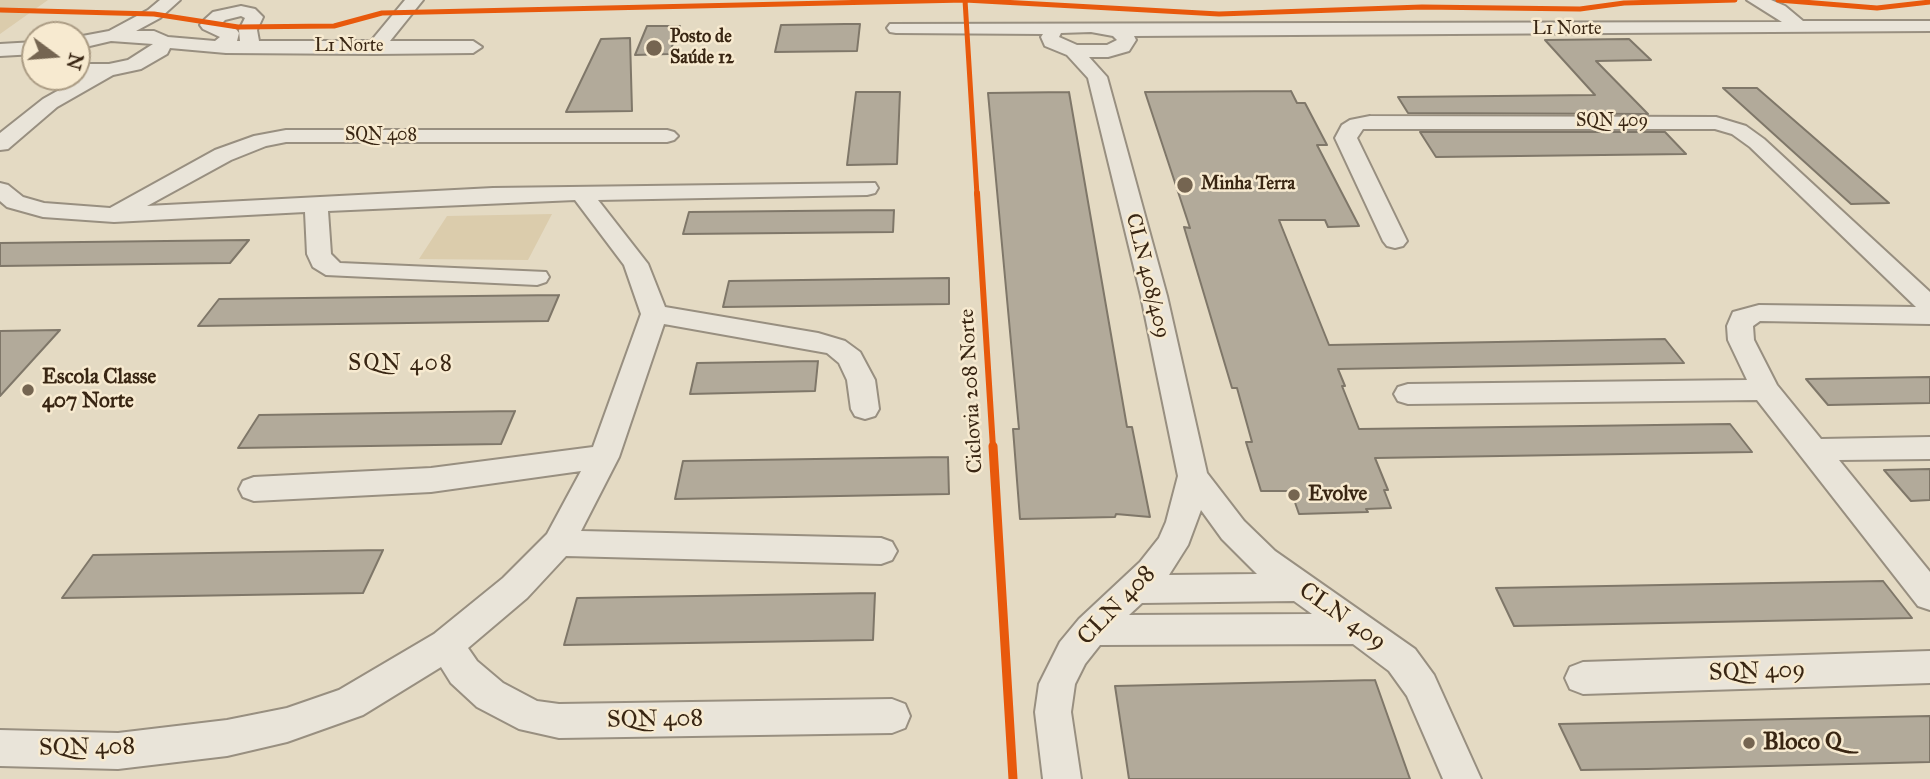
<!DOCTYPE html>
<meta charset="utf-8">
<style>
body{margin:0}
#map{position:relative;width:1930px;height:779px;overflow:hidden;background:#e4dac3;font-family:"IM FELL Great Primer",serif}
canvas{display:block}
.north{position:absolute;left:21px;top:21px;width:70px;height:70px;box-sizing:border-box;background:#f7ead0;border:2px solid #ab9c84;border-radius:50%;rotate:106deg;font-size:19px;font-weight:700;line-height:28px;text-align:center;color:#392613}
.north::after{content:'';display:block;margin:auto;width:24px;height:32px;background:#756551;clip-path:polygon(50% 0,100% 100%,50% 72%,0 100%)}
</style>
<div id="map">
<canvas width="1930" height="779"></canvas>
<div class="north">N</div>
</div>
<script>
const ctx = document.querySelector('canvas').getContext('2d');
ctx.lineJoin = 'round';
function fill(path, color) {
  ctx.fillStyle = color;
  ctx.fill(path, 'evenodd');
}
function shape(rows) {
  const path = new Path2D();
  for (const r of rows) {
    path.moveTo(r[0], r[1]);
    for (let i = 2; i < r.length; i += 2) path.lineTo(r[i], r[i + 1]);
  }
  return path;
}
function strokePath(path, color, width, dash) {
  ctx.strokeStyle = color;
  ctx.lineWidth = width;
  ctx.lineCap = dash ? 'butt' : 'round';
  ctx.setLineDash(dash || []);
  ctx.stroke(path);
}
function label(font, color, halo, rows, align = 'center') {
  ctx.font = font + ' "IM FELL Great Primer",serif';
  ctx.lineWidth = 5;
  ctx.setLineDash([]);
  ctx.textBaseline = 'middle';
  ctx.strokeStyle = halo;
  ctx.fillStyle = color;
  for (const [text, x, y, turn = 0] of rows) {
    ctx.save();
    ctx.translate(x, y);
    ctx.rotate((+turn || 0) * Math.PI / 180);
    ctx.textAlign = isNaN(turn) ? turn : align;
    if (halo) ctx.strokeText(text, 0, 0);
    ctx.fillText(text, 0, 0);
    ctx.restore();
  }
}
fill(shape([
 [0,0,48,0,0,34],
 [552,214,528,260,419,259,447,216]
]), '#dbccac');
const building = shape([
 [845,24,860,24,857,51,775,52,781,25,845,24],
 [647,26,680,26,669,54,635,55,647,26],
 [630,38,632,111,566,112,601,39,630,38],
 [1629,39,1651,60,1596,61,1648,114,1408,113,1398,97,1595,95,1545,40,1629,39],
 [1723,88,1757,88,1889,203,1851,204,1723,88],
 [1291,91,1297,103,1305,103,1327,145,1317,145,1359,226,1328,227,1325,220,1279,220,1329,345,1665,339,1684,363,1338,369,1345,386,1342,386,1359,429,1730,424,1752,452,1375,458,1388,490,1384,490,1391,508,1366,509,1368,512,1299,514,1291,491,1261,491,1246,442,1252,442,1237,388,1232,388,1184,227,1190,228,1145,92,1291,91],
 [856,92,900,92,897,164,847,165,856,92],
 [1069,92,1127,427,1132,427,1150,517,1116,514,1115,517,1020,519,1013,429,1019,429,988,93,1069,92],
 [1420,132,1665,132,1686,154,1436,157,1420,132],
 [894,210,893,232,683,234,689,212,894,210],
 [249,240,230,263,0,266,0,243,249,240],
 [949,278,949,304,723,307,729,281,949,278],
 [559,295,548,321,198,326,219,299,559,295],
 [60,330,0,396,0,331,60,330],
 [818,361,815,391,690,394,697,363,818,361],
 [1930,377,1930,403,1828,405,1806,379,1930,377],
 [515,411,501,444,238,448,259,415,515,411],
 [948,457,949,494,675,499,683,461,948,457],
 [1930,469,1930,500,1911,501,1884,470,1930,469],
 [383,550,363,593,62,598,93,555,383,550],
 [1883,581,1912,618,1514,626,1496,588,1883,581],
 [875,593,873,640,564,645,577,598,875,593],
 [1375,680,1410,779,1129,779,1115,686,1375,680],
 [1930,716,1930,762,1647,769,1581,770,1559,724,1930,716]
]);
fill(building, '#b2aa9a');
strokePath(building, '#7f7769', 2);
const minor = shape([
 [160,0,180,0,160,18,136,31,154,31,168,37,215,41,220,37,203,29,200,25,203,21,213,12,241,6,255,9,263,17,257,30,259,41,371,41,405,0,423,0,390,41,473,41,482,47,473,53,375,54,226,53,170,48,167,54,141,69,113,75,57,107,8,149,0,150,0,133,43,99,84,76,77,76,77,64,109,64,128,60,153,44,111,41,77,49,77,37,109,31,148,10,160,0],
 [241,16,245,18,239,30,240,41,237,41,239,33,236,29,220,25,225,20,241,16],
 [1747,0,1771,0,1785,6,1803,21,1930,21,1930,31,1134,36,1136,40,1129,51,1108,57,1089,57,1107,77,1167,296,1207,473,1244,521,1275,551,1415,649,1434,675,1481,779,1443,779,1407,696,1389,671,1353,644,1100,645,1085,664,1075,684,1071,712,1081,779,1043,779,1035,712,1039,684,1060,642,1079,619,1140,562,1159,538,1166,522,1178,476,1141,296,1088,78,1067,55,1045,46,1041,37,1043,34,896,33,890,32,887,28,890,24,1782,22,1747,0],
 [1091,32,1113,36,1117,40,1107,45,1077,45,1059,37,1061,33,1091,32],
 [1201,510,1222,539,1257,574,1169,575,1188,545,1201,510],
 [1294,601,1312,614,1129,615,1142,603,1294,601],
 [35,42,35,54,0,56,0,44,35,42],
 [1370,116,1716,117,1746,126,1764,139,1930,292,1930,324,1760,321,1753,326,1754,340,1777,385,1821,439,1930,437,1930,459,1839,460,1930,572,1930,610,1918,606,1757,400,1408,404,1398,401,1394,394,1398,387,1408,384,1747,380,1728,340,1727,326,1733,312,1759,305,1916,307,1750,147,1732,134,1715,129,1363,129,1357,138,1407,241,1403,246,1395,248,1387,246,1383,241,1335,138,1342,125,1350,120,1370,116],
 [286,130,667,130,674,132,678,136,674,140,667,142,286,142,266,146,231,160,147,206,493,188,875,183,878,188,875,193,867,195,598,200,648,264,665,307,818,333,845,341,860,352,875,380,879,409,875,416,865,419,855,416,851,409,847,380,839,363,827,353,664,324,619,457,581,531,881,538,892,542,897,551,892,560,881,564,566,556,527,598,468,648,477,661,503,683,537,701,559,704,892,699,905,704,910,716,905,728,892,733,559,738,519,729,477,707,451,683,441,667,363,715,287,742,227,756,118,769,0,766,0,730,118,733,227,720,287,708,339,690,434,634,503,578,547,534,581,471,431,492,254,501,243,497,239,489,243,481,254,477,431,468,593,447,641,314,624,265,575,200,328,211,331,254,340,263,546,272,549,277,546,282,537,285,326,275,313,267,307,254,305,212,114,222,43,217,7,207,0,201,0,183,8,185,23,197,44,203,110,208,215,150,254,136,286,130],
 [1930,651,1930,683,1583,694,1570,689,1565,678,1570,667,1583,662,1930,651]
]);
strokePath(minor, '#988f80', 4);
fill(minor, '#e9e4d9');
strokePath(shape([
 [965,0,977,195],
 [965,0,1219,14,1422,7,1580,9,1624,3,1735,0],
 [1778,0,1877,8,1930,2],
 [0,10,154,14,238,27,334,26,382,13,965,0]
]), '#e8590c', 5);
strokePath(shape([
 [977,193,993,448]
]), '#e8590c', 6);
strokePath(shape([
 [993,446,1013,779]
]), '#e8590c', 9);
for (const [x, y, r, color] of [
 [654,48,9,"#756551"],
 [1185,185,9,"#756551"],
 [28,390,7,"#756551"],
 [1294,495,7,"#756551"],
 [1749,743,7,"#756551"]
]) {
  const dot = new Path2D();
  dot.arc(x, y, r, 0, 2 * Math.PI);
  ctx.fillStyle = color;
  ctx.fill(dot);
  strokePath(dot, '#f7ead0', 2.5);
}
label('18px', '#392613', '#f7ead0', [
 ["L1 Norte",1567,30],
 ["L1 Norte",349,47],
 ["SQN 409",1612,122],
 ["SQN 408",381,136]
]);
label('bold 18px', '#392613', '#f7ead0', [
 ["Posto de",670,38],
 ["Saúde 12",670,59],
 ["Minha Terra",1201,185]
], 'left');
label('21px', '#392613', '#f7ead0', [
 ["CLN 408/409",1147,276,76],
 ["Ciclovia 208 Norte",972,391,-93]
]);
label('bold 21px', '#392613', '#f7ead0', [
 ["Escola Classe",42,378],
 ["407 Norte",42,402],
 ["Evolve",1308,495]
], 'left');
ctx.letterSpacing = '2px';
label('23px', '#392613', '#f7ead0', [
 ["SQN 408",401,364]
]);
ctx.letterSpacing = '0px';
label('24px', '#392613', '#f7ead0', [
 ["CLN 408",1117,606,-46],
 ["CLN 409",1342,617,35],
 ["SQN 409",1757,672,-2],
 ["SQN 408",655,720,-1],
 ["SQN 408",87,748,-1]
]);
label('bold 24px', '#392613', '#f7ead0', [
 ["Bloco Q",1763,743]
], 'left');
</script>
